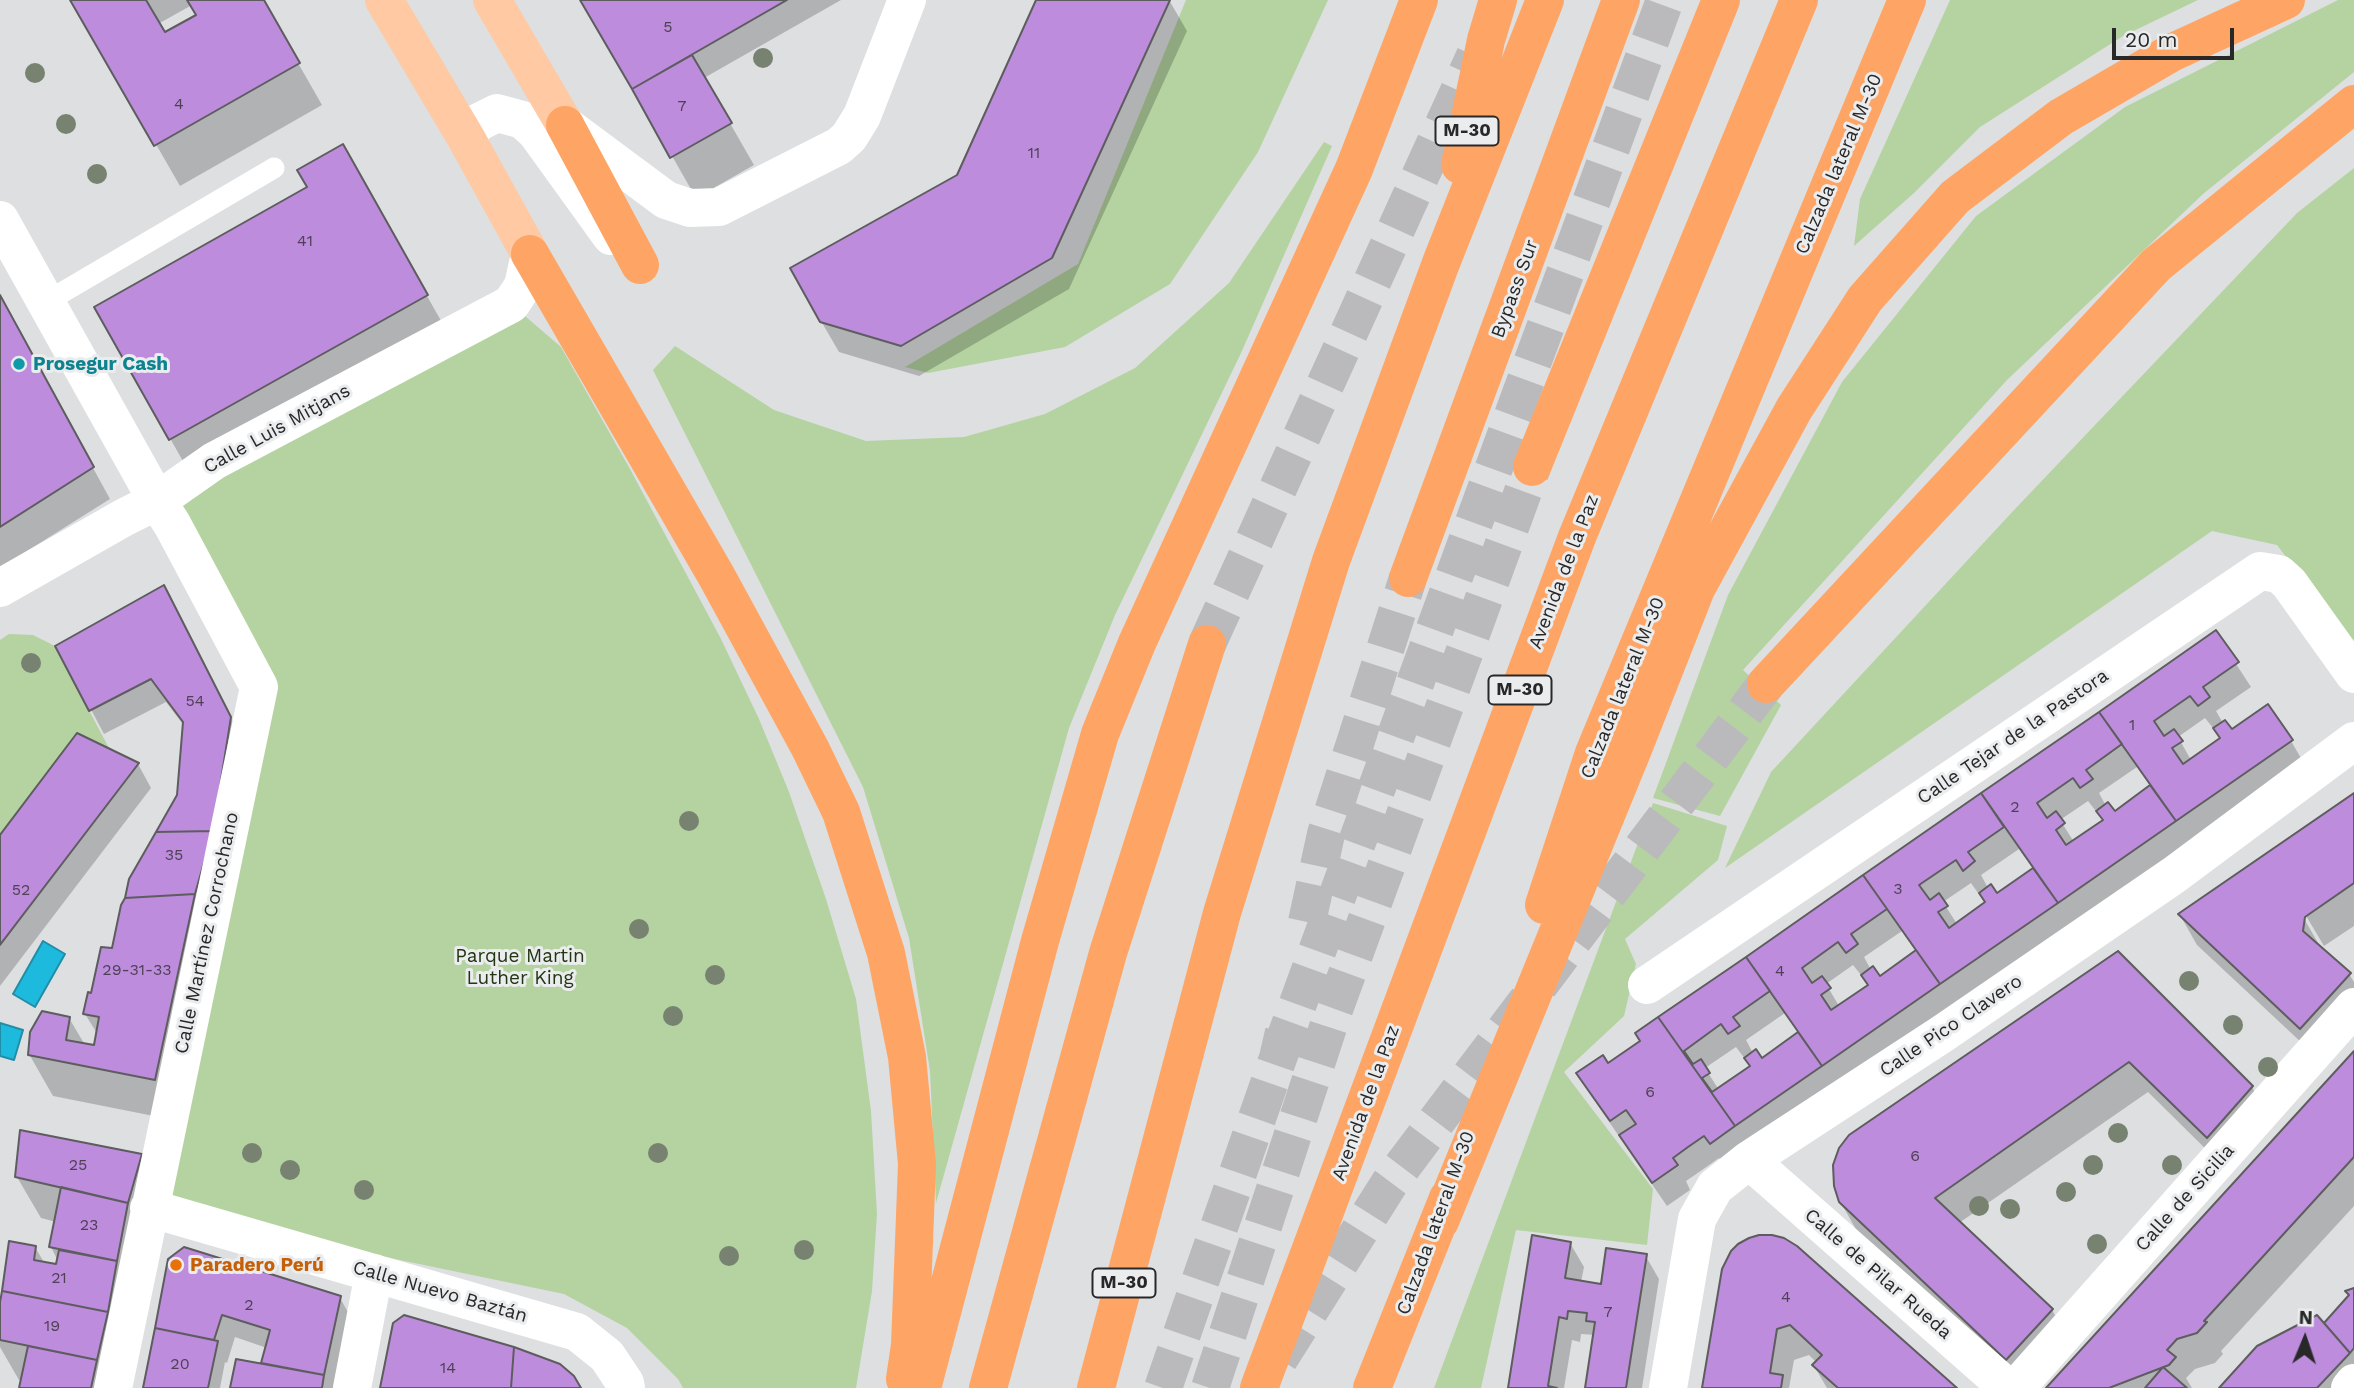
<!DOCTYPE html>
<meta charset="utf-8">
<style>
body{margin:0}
#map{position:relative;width:2354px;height:1388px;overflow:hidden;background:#dedfe1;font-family:"Work Sans",sans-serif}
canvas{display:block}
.north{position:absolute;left:2270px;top:1304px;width:70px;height:70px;-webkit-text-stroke:5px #ebecee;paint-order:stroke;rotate:2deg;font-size:19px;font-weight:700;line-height:28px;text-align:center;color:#282829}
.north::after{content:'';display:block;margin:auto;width:24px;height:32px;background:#282829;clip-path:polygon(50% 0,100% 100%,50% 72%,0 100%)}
.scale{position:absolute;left:2112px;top:28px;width:122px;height:32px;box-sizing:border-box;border:4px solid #282829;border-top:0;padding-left:9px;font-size:21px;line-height:24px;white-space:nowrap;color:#282829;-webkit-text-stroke:5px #ebecee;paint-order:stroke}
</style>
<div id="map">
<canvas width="2354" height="1388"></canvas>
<div class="north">N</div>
<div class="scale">20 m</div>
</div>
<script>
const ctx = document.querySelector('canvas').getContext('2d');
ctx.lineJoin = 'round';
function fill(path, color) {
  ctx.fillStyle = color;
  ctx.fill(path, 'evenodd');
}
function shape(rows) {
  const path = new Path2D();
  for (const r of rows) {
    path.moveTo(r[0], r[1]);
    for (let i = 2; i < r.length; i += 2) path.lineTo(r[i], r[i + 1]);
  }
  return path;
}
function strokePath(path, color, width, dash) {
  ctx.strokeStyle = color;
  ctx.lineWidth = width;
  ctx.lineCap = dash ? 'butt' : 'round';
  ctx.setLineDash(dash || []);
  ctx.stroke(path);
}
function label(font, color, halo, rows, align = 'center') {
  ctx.font = font + ' "Work Sans",sans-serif';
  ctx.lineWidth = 6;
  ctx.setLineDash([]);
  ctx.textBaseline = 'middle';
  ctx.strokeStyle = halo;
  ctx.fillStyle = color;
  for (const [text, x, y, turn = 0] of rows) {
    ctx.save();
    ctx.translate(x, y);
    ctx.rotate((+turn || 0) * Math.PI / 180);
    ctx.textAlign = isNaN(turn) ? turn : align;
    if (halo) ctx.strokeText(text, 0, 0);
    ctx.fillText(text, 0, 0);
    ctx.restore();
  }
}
fill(shape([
 [1186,0,1328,0,1258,152,1170,284,1065,347,928,373,905,367,1078,264],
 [1950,0,2198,0,2123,36,1980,127,1914,193,1854,246,1860,199],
 [2338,0,2354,0,2354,72,2203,194,2007,380,1743,670,1781,705,1720,816,1653,798,1728,595,1842,382,1976,216,2125,107],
 [1324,142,1332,146,1241,353,1115,615,1069,728,936,1203,930,1071,909,938,863,787,653,370,675,346,774,410,866,441,964,437,1045,414,1135,368,1229,283],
 [2354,168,2354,647,2277,545,2212,531,1725,868,1771,772,2015,509,2297,213],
 [511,304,561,347,630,469,720,637,759,719,789,792,826,899,856,999,871,1111,877,1214,872,1291,856,1388,683,1388,678,1379,627,1328,564,1294,149,1208,259,687,157,501],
 [9,634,33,635,55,646,110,750,0,835,0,640],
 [1653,803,1727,826,1718,860,1625,939,1636,964,1624,1016,1564,1072,1653,1189,1647,1245,1516,1230,1481,1388,1434,1388]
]), '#b4d3a1');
const water = shape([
 [43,941,65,954,35,1007,13,994,43,941],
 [0,1023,23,1030,14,1060,0,1056,0,1023]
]);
fill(water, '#1ebadd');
strokePath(water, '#218ea7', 2);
fill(shape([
 [73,0,262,0,322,105,180,186],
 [192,5,198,16,164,35,158,24],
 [583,0,841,0,704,78,754,165,696,198],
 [1038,0,1169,0,1187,31,1069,289,919,376,839,352,821,321,958,177],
 [342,146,444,326,188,470,96,308,309,188],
 [0,298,110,499,0,568],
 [177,611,243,742,179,1121,53,1096,29,1054,69,1018,85,1045,96,1048,98,1035,85,1014,179,796,185,727,166,702,104,734,58,647],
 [2216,633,2251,687,2216,711,2223,723,2232,732,2291,741,2305,765,1724,1166,1719,1158,1702,1170,1686,1181,1690,1190,1667,1206,1592,1097,1578,1074,1608,1065,1642,1042,1637,1034],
 [2205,718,2213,728,2215,727,2221,739,2191,760,2178,737],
 [2137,767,2151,787,2114,814,2106,806,2099,793],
 [2088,801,2095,810,2097,809,2104,821,2074,842,2060,820],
 [2019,849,2034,870,1997,896,1988,888,1981,875],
 [1971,883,1978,893,1980,891,1987,903,1957,924,1943,902],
 [1902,931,1916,952,1879,978,1871,970,1864,957],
 [1853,965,1861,975,1863,974,1869,986,1839,1006,1826,984],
 [1785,1013,1799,1034,1762,1060,1753,1053,1746,1040],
 [1736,1047,1751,1067,1719,1090,1705,1068],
 [138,764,151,788,0,986,0,838],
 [2354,796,2354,926,2324,946,2302,909,2299,910,2321,948,2349,974,2354,982,2354,1019,2318,1058,2197,945,2180,915],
 [2118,953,2252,1087,2269,1118,2225,1168,2148,1092,1959,1223,2052,1310,2070,1341,2026,1388,1858,1233,1840,1201],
 [2354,1054,2354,1206,2221,1351,2223,1354,2215,1363,2195,1369,2186,1378,2192,1388,2048,1388],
 [141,1155,165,1197,123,1388,21,1388,22,1381,19,1380,0,1347,0,1311,35,1247,45,1264,57,1266,58,1261,51,1247,56,1222,41,1218,17,1177],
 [1570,1243,1584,1267,1581,1282,1602,1286,1645,1255,1659,1279,1642,1388,1586,1388,1595,1335,1581,1334,1580,1342,1572,1340,1564,1388,1510,1388],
 [170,1260,340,1298,353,1321,339,1388,232,1388,264,1366,262,1363,267,1348,235,1337,227,1363,225,1362,220,1388,145,1388],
 [1723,1269,1954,1388,1827,1388,1814,1366,1817,1363,1809,1355,1794,1360,1789,1388,1703,1388],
 [2354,1290,2354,1388,2222,1388,2324,1326]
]), '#0003');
const building = shape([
 [70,0,146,0,165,32,196,15,187,0,264,0,300,63,154,146,70,0],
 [580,0,787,0,632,89,580,0],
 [1036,0,1170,0,1052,258,901,346,820,322,790,268,957,175,1036,0],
 [692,55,732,123,670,158,632,89,692,55],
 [343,144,428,295,169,440,94,307,307,187,297,170,343,144],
 [0,295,94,467,0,527,0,295],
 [164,585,231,717,213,831,156,832,177,795,183,722,151,679,89,711,55,646,164,585],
 [2216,630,2239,662,2203,687,2210,697,2198,706,2190,696,2154,721,2164,736,2174,729,2183,741,2172,748,2183,764,2220,738,2213,728,2225,720,2232,729,2268,704,2293,740,2176,821,2099,712,2216,630],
 [2099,712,2122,744,2086,770,2093,779,2080,788,2073,778,2037,803,2047,818,2056,811,2065,823,2056,830,2066,845,2103,820,2096,811,2108,802,2115,811,2150,785,2176,821,2058,903,1981,793,2099,712],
 [77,733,139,763,0,945,0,835,77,733],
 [1981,793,2004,827,1968,852,1975,861,1963,871,1956,860,1919,885,1930,900,1939,893,1948,906,1938,912,1949,928,1985,902,1979,893,1991,884,1997,893,2033,868,2058,903,1940,984,1863,875,1981,793],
 [2354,793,2354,883,2305,917,2303,931,2351,973,2300,1029,2178,914,2354,793],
 [213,831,195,894,125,898,129,879,156,832,213,831],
 [1863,875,1887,909,1851,934,1858,944,1846,953,1838,942,1802,968,1812,983,1822,976,1831,988,1821,995,1831,1010,1868,985,1861,975,1873,966,1880,976,1916,950,1940,984,1822,1066,1746,957,1863,875],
 [195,894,155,1080,28,1055,30,1032,42,1011,70,1017,66,1040,94,1045,99,1017,83,1014,88,992,91,993,101,947,112,948,121,905,125,898,195,894],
 [2118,951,2253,1086,2207,1138,2129,1062,1935,1198,2053,1309,2006,1360,1839,1202,1834,1186,1833,1165,1839,1148,1849,1135,2118,951],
 [1746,957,1770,991,1733,1017,1740,1026,1728,1034,1721,1024,1684,1051,1693,1064,1701,1059,1710,1073,1702,1078,1712,1092,1750,1066,1744,1058,1756,1049,1762,1058,1798,1032,1822,1066,1735,1126,1658,1017,1746,957],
 [1658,1017,1735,1126,1710,1144,1704,1136,1688,1147,1673,1158,1678,1165,1652,1183,1619,1135,1636,1124,1626,1110,1610,1121,1576,1073,1603,1055,1608,1063,1640,1041,1635,1033,1658,1017],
 [2354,1051,2354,1157,2204,1321,2207,1322,2197,1333,2177,1339,2167,1350,2176,1357,2169,1365,2109,1388,2046,1388,2354,1051],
 [20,1130,142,1154,128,1203,15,1177,20,1130],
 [61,1187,128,1203,117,1261,49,1247,61,1187],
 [1532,1235,1571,1242,1565,1278,1601,1284,1606,1248,1647,1254,1626,1388,1585,1388,1595,1322,1586,1321,1587,1313,1568,1311,1567,1319,1559,1317,1548,1386,1557,1388,1508,1388,1532,1235],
 [1759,1235,1772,1235,1784,1238,1797,1246,1957,1388,1838,1388,1812,1365,1822,1355,1790,1325,1777,1329,1770,1373,1783,1375,1781,1388,1702,1388,1722,1269,1731,1251,1738,1244,1749,1238,1759,1235],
 [9,1241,36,1246,34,1260,56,1264,59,1250,117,1261,108,1312,2,1291,9,1241],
 [184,1247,341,1296,324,1375,261,1363,270,1330,222,1315,214,1340,155,1328,168,1259,184,1247],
 [2354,1288,2354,1348,2350,1353,2324,1323,2349,1295,2345,1291,2354,1288],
 [2,1291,108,1312,97,1360,0,1340,0,1302,2,1291],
 [404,1315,514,1347,511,1388,380,1388,393,1323,404,1315],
 [2317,1315,2350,1353,2317,1388,2219,1388,2257,1346,2317,1315],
 [155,1328,218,1341,208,1388,143,1388,155,1328],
 [28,1346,97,1360,91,1388,19,1388,28,1346],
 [514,1347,560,1364,574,1376,581,1388,511,1388,514,1347],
 [236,1359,324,1375,322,1388,230,1388,236,1359],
 [2163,1367,2187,1388,2145,1388,2163,1367]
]);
fill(building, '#be8cdd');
strokePath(building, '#5d5c5e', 2);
strokePath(shape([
 [1207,644,1475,56],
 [1307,922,1326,834,1408,578],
 [1278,1058,1665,0],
 [1279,1359,1389,1184,1766,684],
 [1163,1388,1278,1058,1284,1032],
 [1210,1388,1332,1015,1532,467]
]), '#bababc', 38, [38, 19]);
strokePath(shape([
 [46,302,274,168]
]), '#fff', 21);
strokePath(shape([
 [565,125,666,200,690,208,719,207,839,146,849,137,862,116,907,0],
 [466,138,477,123,497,113,523,120,536,132,611,236],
 [0,220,157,501,172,524,259,687,113,1388],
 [0,588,123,518,157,501,214,461,511,304,523,286,530,254],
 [1647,985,2260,571,2279,574,2289,583,2354,674],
 [1749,1160,2008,1388],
 [149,1208,577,1332,607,1356,625,1383,626,1388],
 [352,1388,374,1273],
 [1668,1388,1697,1219,1715,1187,1749,1160,1942,1034,2174,875,2354,741],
 [2016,1388,2354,1007],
 [2350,1388,2354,1383]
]), '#fff', 38);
strokePath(shape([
 [384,0,466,138,530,254],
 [492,0,565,125]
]), '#fec9a3', 38);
strokePath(shape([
 [565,125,640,265],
 [1460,165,1486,40,1498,0],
 [530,254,717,577,810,748,841,812,886,953,907,1057,917,1164,910,1345,905,1379],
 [1532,467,1721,0],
 [1408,578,1621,0],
 [1766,684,2156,265,2354,104],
 [1544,905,1594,753,1907,0],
 [1440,1221,1633,749,1696,589,1794,409,1865,299,1955,197,2061,117,2171,53,2286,0],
 [922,1388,1040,941,1100,734,1137,643,1354,169,1419,0],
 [988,1388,1108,953,1207,644],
 [1096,1388,1222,913,1331,561,1441,263,1545,0],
 [1259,1388,1577,537,1799,0],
 [1372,1388,1448,1198]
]), '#fea565', 38);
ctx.fillStyle = '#778270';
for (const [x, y] of [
 [763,58],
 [35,73],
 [66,124],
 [97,174],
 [31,663],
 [689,821],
 [639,929],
 [715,975],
 [2189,981],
 [673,1016],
 [2233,1025],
 [2268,1067],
 [2118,1133],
 [252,1153],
 [658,1153],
 [2093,1165],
 [2172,1165],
 [290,1170],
 [364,1190],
 [2066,1192],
 [1979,1206],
 [2010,1209],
 [2097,1244],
 [804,1250],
 [729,1256]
]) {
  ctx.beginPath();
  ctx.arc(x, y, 10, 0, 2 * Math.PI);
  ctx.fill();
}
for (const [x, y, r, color] of [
 [19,364,7,"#0f9aa8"],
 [176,1265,7,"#e8710a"]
]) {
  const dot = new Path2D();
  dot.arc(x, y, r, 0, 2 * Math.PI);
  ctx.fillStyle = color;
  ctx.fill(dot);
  strokePath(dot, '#ebecee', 2.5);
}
label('16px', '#4e4156', null, [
 ["5",668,27],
 ["4",179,104],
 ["7",682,106],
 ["11",1034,153],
 ["41",305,241],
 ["54",195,701],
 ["1",2132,725],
 ["2",2015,807],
 ["35",174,855],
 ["3",1898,889],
 ["52",21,890],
 ["29-31-33",137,970],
 ["4",1780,971],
 ["6",1650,1092],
 ["6",1915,1156],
 ["25",78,1165],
 ["23",89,1225],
 ["21",59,1278],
 ["4",1786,1297],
 ["2",249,1305],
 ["7",1608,1312],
 ["19",52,1326],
 ["20",180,1364],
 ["14",448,1368]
]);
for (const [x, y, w] of [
 [1467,131,63],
 [1520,690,63],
 [1124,1283,63]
]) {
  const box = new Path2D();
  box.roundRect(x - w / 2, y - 14.5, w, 29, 5);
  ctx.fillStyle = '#ebecee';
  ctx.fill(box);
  strokePath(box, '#282829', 2);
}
label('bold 18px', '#282829', null, [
 ["M-30",1467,131],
 ["M-30",1520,690],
 ["M-30",1124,1283]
]);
label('19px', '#282829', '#ebecee', [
 ["Calzada lateral M-30",1839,164,-67],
 ["Bypass Sur",1515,289,-70],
 ["Calle Luis Mitjans",277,429,-29],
 ["Avenida de la Paz",1564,572,-69],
 ["Calzada lateral M-30",1623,688,-68],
 ["Calle Tejar de la Pastora",2013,737,-34],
 ["Calle Martínez Corrochano",207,933,-78],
 ["Calle Pico Clavero",1951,1026,-34],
 ["Avenida de la Paz",1366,1103,-70],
 ["Calle de Sicilia",2185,1198,-48],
 ["Calzada lateral M-30",1436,1223,-70],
 ["Calle de Pilar Rueda",1878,1274,41],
 ["Calle Nuevo Baztán",440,1292,16]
]);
label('bold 19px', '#0d838f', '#ebecee', [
 ["Prosegur Cash",33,364]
], 'left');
label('19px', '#223613', '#ebecee', [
 ["Parque Martin",520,956],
 ["Luther King",520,978]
]);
label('bold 19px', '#c56008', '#ebecee', [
 ["Paradero Perú",190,1265]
], 'left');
</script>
